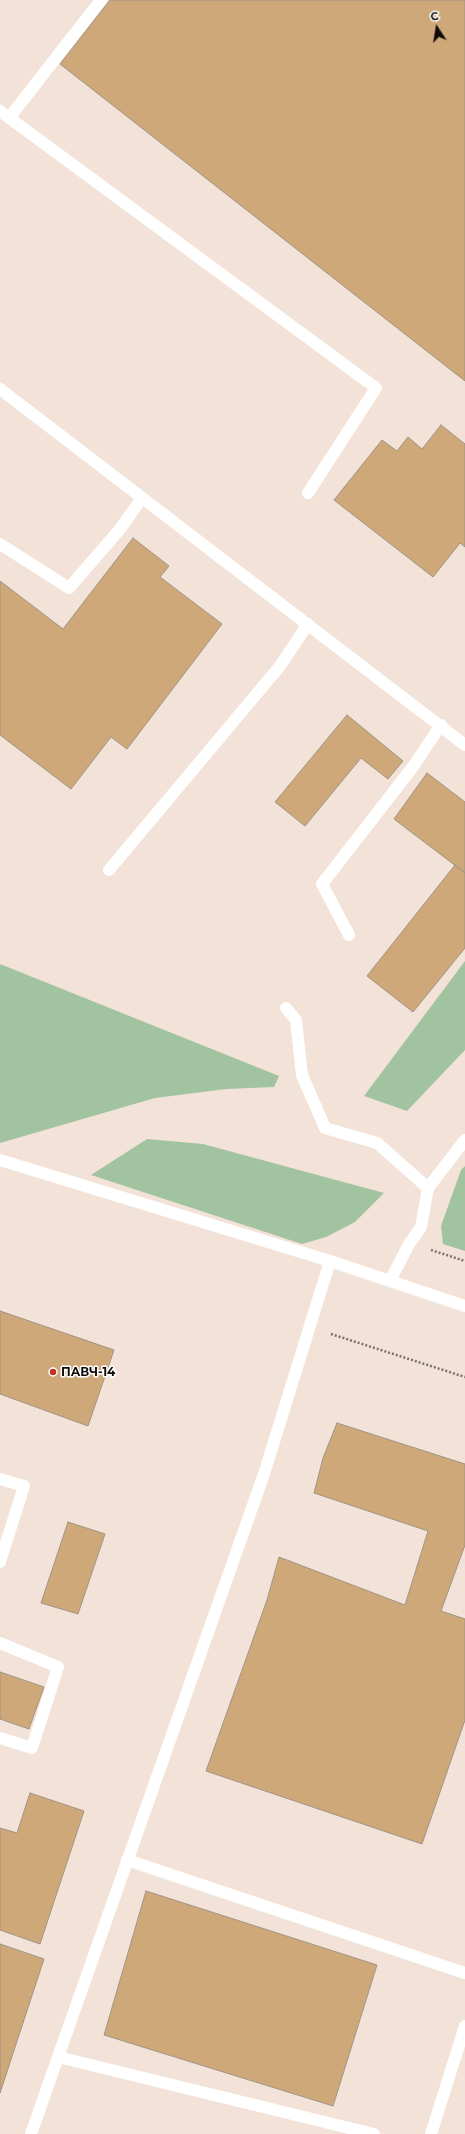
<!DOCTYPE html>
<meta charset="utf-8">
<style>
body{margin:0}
#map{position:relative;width:465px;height:2134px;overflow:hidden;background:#f2e2d7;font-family:Montserrat,sans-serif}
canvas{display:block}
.north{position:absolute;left:417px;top:8px;width:40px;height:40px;-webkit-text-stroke:3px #fff;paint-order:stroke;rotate:348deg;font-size:11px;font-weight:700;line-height:16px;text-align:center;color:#100b08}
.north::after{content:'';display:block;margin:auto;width:14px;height:18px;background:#100b08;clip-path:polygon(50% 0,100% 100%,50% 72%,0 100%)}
</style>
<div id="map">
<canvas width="465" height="2134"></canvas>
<div class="north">С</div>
</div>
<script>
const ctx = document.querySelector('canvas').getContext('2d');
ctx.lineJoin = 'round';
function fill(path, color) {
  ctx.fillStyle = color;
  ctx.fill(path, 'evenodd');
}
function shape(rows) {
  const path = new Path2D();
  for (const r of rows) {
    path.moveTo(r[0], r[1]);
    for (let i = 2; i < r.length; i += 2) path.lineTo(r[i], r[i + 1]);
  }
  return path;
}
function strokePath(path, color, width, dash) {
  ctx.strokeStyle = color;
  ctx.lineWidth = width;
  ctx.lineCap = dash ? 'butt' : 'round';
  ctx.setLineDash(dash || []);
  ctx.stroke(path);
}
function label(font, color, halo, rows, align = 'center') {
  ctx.font = font + ' Montserrat,sans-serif';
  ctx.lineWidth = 3;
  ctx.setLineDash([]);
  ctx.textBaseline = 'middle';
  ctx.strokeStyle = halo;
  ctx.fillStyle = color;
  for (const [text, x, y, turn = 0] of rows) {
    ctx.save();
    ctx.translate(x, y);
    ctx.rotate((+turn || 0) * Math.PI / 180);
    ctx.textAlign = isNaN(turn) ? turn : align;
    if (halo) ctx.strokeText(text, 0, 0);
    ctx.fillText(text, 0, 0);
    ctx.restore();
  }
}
fill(shape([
 [465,961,465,1050,407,1111,364,1096],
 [0,964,279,1076,274,1087,226,1089,155,1098,0,1143],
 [147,1139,203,1144,384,1193,355,1222,326,1237,302,1244,91,1175],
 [465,1166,465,1251,443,1244,441,1226,461,1170]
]), '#a2c3a0');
const building = shape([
 [110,0,465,0,465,381,60,64,110,0],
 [441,425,465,444,465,547,460,543,433,577,334,500,382,440,397,451,408,437,422,449,441,425],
 [133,538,169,566,160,577,222,624,127,749,111,737,71,789,0,735,0,581,63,629,133,538],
 [347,715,403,761,388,779,361,758,305,826,275,802,347,715],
 [427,773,465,802,465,873,394,819,427,773],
 [455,865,465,873,465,948,413,1012,367,976,455,865],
 [0,1311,114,1350,88,1426,0,1394,0,1311],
 [337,1423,465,1464,465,1545,441,1611,465,1619,465,1720,422,1844,206,1771,267,1600,279,1557,405,1605,428,1531,314,1493,323,1458,337,1423],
 [68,1522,105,1534,78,1614,41,1603,68,1522],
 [0,1672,44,1687,29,1729,0,1719,0,1672],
 [30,1793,84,1811,40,1944,0,1930,0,1828,17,1833,30,1793],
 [146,1891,377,1965,333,2106,104,2035,146,1891],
 [0,1944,44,1959,0,2093,0,1944]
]);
fill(building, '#cea879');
strokePath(building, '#9f9486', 1);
strokePath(shape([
 [431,1250,465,1261],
 [331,1334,465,1377]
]), '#7c726b', 2.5, [2, 2]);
strokePath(shape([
 [0,111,376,388,308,493],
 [9,118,101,0],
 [0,389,465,745],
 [0,544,69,588,120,529,142,498],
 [109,870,280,666,308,624],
 [349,935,322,884,412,768,441,725],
 [286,1008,296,1020,302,1075,325,1128,377,1143,428,1188],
 [0,1160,330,1261,465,1306],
 [330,1261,264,1474,58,2057,374,2134],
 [390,1281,409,1244,421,1227,428,1188,465,1140],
 [0,1479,24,1486,0,1562],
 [0,1643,58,1667,32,1748,0,1738],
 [127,1860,465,1973],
 [31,2134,58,2057],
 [431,2134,465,2026]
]), '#fff', 12);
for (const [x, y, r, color] of [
 [53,1372,4,"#c03421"]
]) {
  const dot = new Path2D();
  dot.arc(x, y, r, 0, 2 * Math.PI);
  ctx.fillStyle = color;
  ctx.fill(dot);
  strokePath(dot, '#fff', 1.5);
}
label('bold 12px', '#100b08', '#fff', [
 ["ПАВЧ-14",61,1372]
], 'left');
</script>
